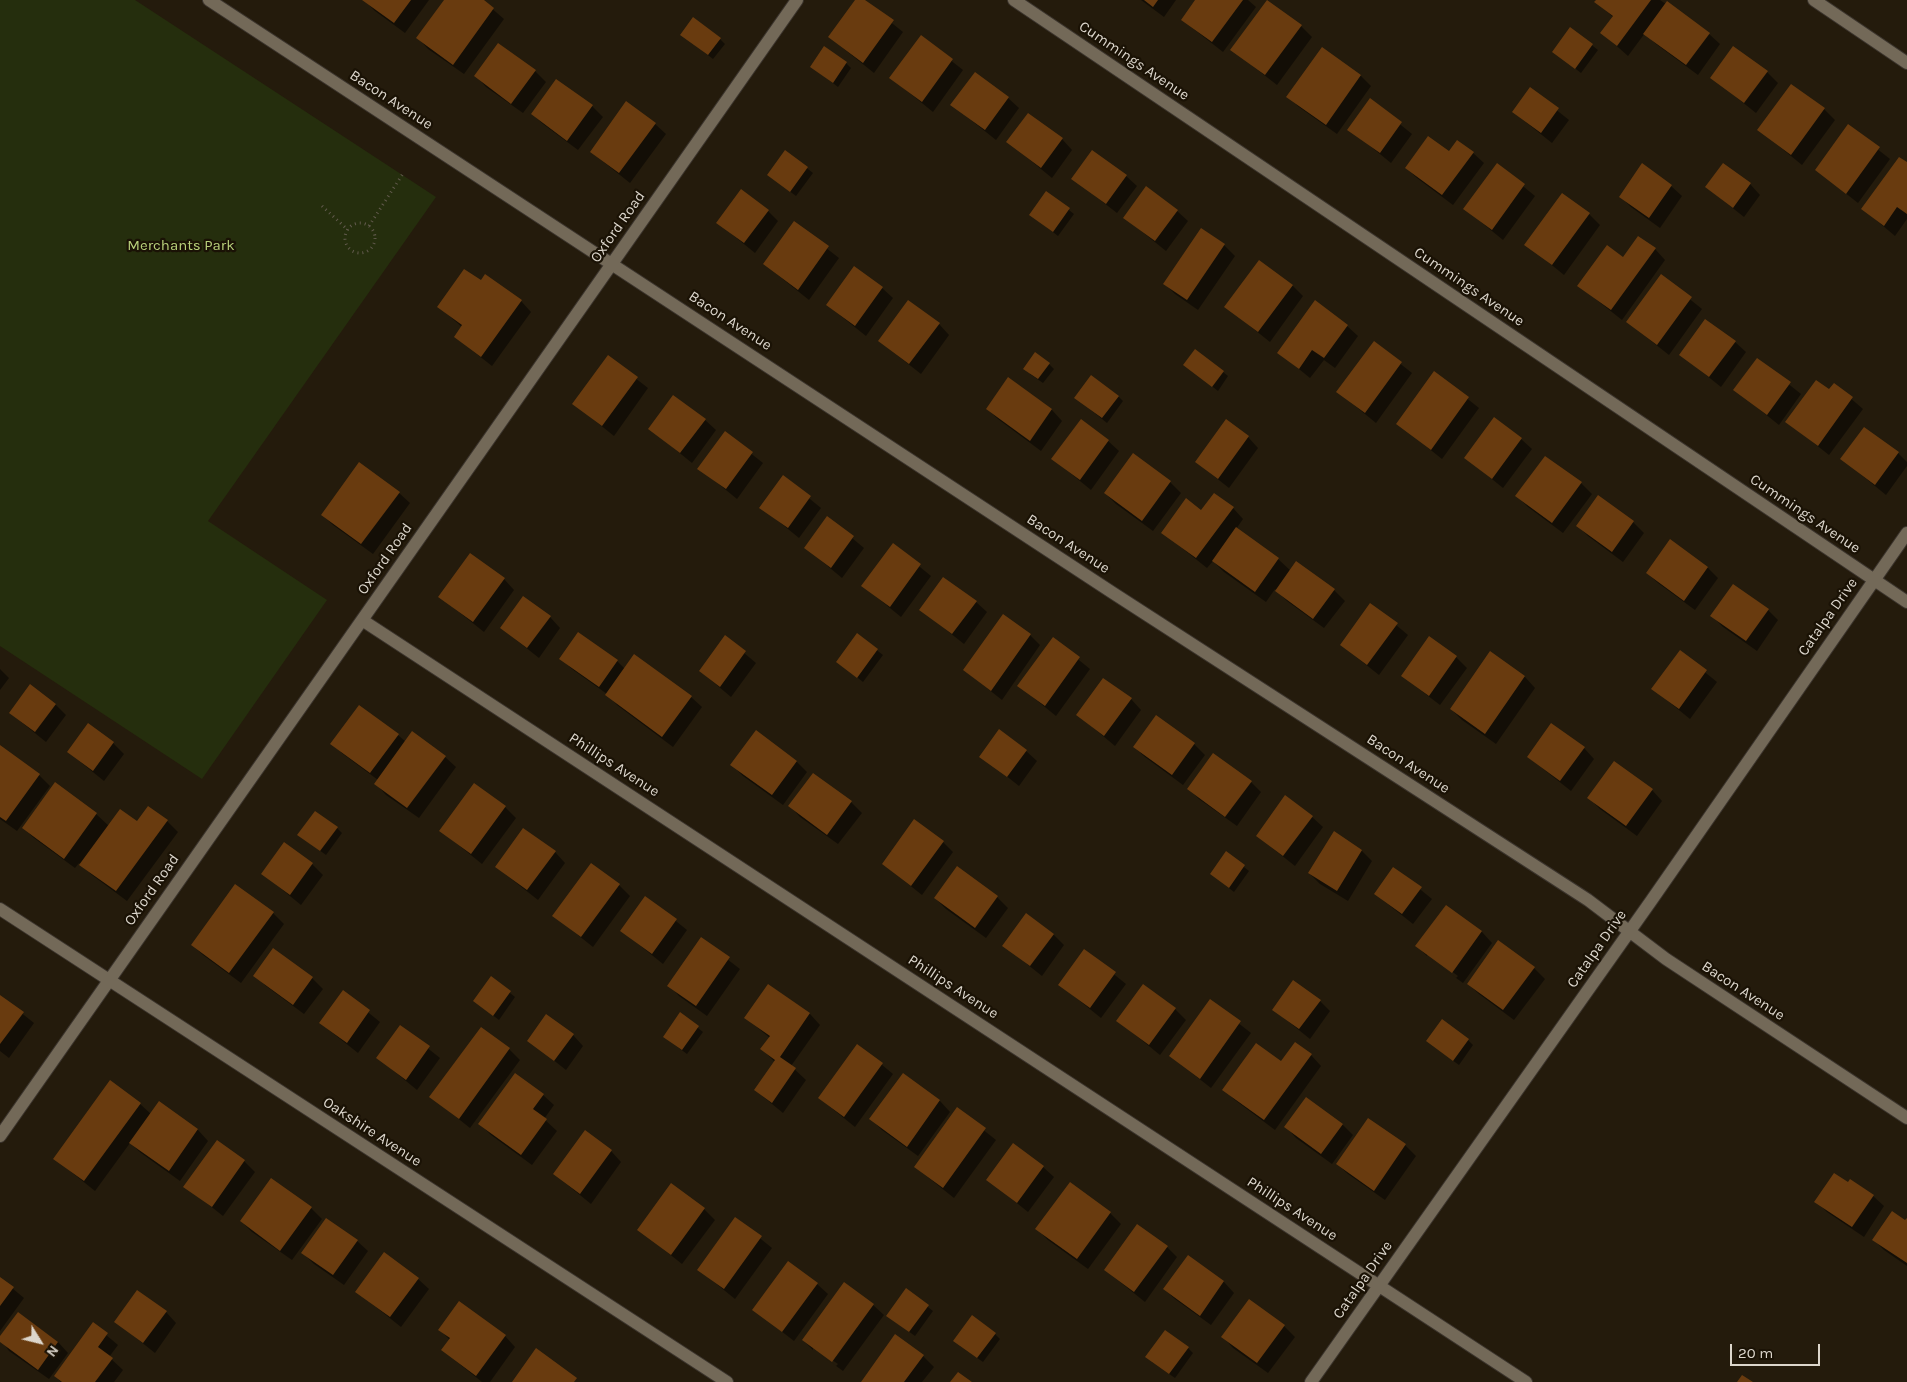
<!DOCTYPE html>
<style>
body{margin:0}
#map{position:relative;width:1907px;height:1382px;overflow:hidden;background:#241b0c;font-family:Karla,sans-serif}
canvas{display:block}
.north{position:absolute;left:15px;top:1317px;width:50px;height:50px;-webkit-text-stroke:4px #1a1205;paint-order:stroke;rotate:126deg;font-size:14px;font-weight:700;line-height:20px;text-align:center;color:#dcd6cc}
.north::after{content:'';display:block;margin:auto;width:18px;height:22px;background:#dcd6cc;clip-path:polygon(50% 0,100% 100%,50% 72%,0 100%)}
.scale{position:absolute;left:1730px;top:1344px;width:90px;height:22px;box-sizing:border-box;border:2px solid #dcd6cc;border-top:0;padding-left:6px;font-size:15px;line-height:18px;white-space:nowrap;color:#dcd6cc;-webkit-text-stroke:4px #1a1205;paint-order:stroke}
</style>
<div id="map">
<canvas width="1907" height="1382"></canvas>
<div class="north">N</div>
<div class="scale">20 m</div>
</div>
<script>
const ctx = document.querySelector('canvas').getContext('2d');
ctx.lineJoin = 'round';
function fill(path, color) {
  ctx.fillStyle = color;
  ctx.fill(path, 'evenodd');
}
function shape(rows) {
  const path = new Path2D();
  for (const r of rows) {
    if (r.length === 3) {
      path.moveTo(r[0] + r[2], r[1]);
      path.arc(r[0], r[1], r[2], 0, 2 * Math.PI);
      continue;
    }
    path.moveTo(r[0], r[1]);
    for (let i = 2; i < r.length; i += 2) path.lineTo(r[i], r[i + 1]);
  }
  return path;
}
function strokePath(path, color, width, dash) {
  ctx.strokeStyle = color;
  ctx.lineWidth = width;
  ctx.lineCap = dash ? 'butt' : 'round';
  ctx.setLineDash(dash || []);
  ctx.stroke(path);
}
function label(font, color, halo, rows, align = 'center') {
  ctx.font = font + ' Karla,sans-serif';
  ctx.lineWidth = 4.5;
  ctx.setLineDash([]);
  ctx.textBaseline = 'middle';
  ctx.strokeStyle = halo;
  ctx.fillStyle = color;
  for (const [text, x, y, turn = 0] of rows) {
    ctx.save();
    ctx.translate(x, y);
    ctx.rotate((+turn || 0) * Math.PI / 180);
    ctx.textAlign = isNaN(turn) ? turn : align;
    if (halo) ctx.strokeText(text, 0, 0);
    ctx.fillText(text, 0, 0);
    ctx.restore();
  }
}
fill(shape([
 [0,0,135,0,436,197,208,521,327,600,202,779,0,646]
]), '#252e0d');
fill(shape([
 [364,0,429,0,405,33,375,11],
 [445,0,482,0,504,19,464,74,428,49,418,38],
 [856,0,863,0,903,32,874,73,829,37],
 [1141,0,1176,0,1164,17],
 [1197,0,1248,0,1256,7,1223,52,1182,20],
 [1597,0,1660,0,1709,34,1720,44,1698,75,1656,44,1645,33,1628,56,1602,33,1613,17,1596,2],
 [1301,26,1312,37,1277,85,1232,50],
 [1571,29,1598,50,1581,73,1554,52],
 [921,37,963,70,933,112,891,78],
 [687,39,720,39,725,44,713,59],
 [1322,49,1361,76,1371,86,1337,134,1299,107,1288,97],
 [846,63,851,68,838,87,812,67],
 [535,71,546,82,523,113,486,87,476,76],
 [1767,72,1778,83,1756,113,1712,78],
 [1530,89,1569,120,1552,143,1513,112],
 [1008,98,1019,108,996,140,952,105],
 [1370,100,1412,134,1391,163,1349,129],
 [592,106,603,117,578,150,543,124,532,114],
 [1824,109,1835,120,1802,165,1759,130],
 [655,124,666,134,630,183,591,152],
 [1848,126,1890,159,1858,203,1816,170],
 [1062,139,1072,150,1052,178,1008,142],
 [785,151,813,173,796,196,768,175],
 [1449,152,1473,153,1484,163,1453,205,1417,178,1406,168],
 [1907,164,1907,219,1895,236,1863,209],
 [1497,165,1535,196,1503,240,1465,209],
 [1126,176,1137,186,1117,213,1073,179],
 [1750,184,1760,195,1744,217,1706,187],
 [1671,186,1682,196,1660,228,1631,207,1620,196],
 [1047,193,1074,214,1058,236,1031,215],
 [768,211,778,221,755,253,718,223],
 [1177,211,1188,221,1166,251,1125,218],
 [1589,214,1600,225,1564,275,1526,244],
 [794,223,839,258,809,300,764,264],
 [1202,230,1224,245,1235,256,1198,310,1175,294,1164,283],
 [1655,249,1665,260,1622,320,1579,286,1623,258],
 [1661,276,1702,309,1669,355,1627,322],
 [481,282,521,301,531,312,492,366,455,337,462,327,439,307],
 [1292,285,1303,296,1270,342,1226,307],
 [882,288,893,298,866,336,827,305],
 [939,324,949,335,921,374,879,341],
 [1347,326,1358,336,1335,368,1324,360,1310,378,1278,352],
 [1735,342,1746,352,1721,387,1681,355],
 [1374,343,1412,373,1376,423,1338,392],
 [608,357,648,388,614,436,574,404],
 [1757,359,1801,394,1779,425,1735,390],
 [1049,364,1054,369,1043,383,1030,374],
 [1185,365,1223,372,1228,376,1218,391],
 [1435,373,1479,408,1442,459,1398,424],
 [1009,379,1052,410,1062,421,1041,451,998,419,987,409],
 [1834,384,1863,409,1829,455,1787,422,1829,391],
 [1118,396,1123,401,1107,423,1076,398],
 [705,420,716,430,692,463,650,429],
 [725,433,763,463,737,499,699,468],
 [1248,437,1258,448,1229,488,1196,462],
 [1521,439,1532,449,1503,488,1466,458],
 [1108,441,1119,451,1091,490,1053,459],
 [1898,453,1907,462,1907,466,1886,495,1842,459],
 [783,477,821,508,799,538,761,507],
 [1170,482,1181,493,1153,531,1116,504,1105,493],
 [1581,483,1592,494,1563,533,1528,507,1517,496],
 [399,493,410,503,373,554,333,525,322,515],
 [1598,497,1633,522,1644,533,1623,562,1588,536,1578,526],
 [1233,508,1243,519,1236,529,1278,559,1291,571,1334,590,1345,601,1324,628,1287,601,1275,589,1266,602,1224,572,1213,561,1207,568,1163,533,1202,511],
 [828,518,864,548,842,578,806,548],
 [1670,541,1708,568,1718,578,1695,610,1658,583,1647,573],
 [893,545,931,576,901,617,863,586],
 [504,579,514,590,484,632,440,597],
 [976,602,987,612,964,644,921,610],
 [1371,604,1408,635,1379,675,1341,645],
 [1768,610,1778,620,1757,651,1723,627,1712,616],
 [550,617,560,628,539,658,501,628],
 [857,635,883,655,863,682,838,662],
 [1030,635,1040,645,1002,700,964,670],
 [725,637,756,663,731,697,700,671],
 [1053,639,1090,669,1056,716,1019,686],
 [1680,652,1717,682,1690,719,1653,689],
 [1490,653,1525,677,1535,688,1496,744,1462,720,1451,709],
 [1456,657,1467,668,1440,705,1402,676],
 [561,659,617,661,625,669,691,697,702,707,673,747,617,705,607,694,572,669],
 [0,669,9,678,0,690],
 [1131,699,1141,710,1115,746,1078,715],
 [55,704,66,715,46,742,10,713],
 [1156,717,1194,744,1205,755,1183,785,1145,757,1134,747],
 [398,735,406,742,445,757,456,767,419,818,386,795,376,784,378,780,343,754,332,744],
 [113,743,124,754,104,781,68,752],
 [0,747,39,775,50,786,17,831,0,819],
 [1584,748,1594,759,1571,791,1528,757],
 [1026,751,1037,761,1019,786,981,756],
 [796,761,807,772,783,805,743,776,732,765],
 [1251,782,1261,792,1237,826,1199,799,1189,789],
 [55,784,96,814,109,826,167,821,178,832,127,901,92,875,79,863,75,868,34,838,23,828],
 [1652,790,1662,801,1637,836,1600,809,1589,798],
 [851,802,862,813,838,844,800,817,790,806],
 [505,807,516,818,482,864,441,831],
 [1312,817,1323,827,1295,866,1257,836],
 [337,828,342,833,326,855,304,839],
 [943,842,953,852,922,895,883,864],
 [1362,851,1372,861,1348,901,1320,884,1309,873],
 [555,852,565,863,538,900,496,867],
 [1226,853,1249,871,1234,892,1211,874],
 [312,864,323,875,301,905,263,874],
 [957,868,997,897,1008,908,986,938,946,909,935,898],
 [1394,868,1432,899,1413,924,1375,894],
 [619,885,630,896,593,947,554,916],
 [646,897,687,930,663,964,622,931],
 [1446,906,1482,932,1492,943,1463,983,1427,957,1456,978,1458,976,1427,953,1427,956,1417,946],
 [273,913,284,924,241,983,203,955,192,945],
 [1053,934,1064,945,1042,976,1003,945],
 [701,939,740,969,707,1016,679,996,669,985],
 [274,950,312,978,323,989,304,1014,266,986,255,975],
 [1085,951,1126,984,1101,1018,1060,985],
 [1534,968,1545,979,1514,1020,1479,994,1468,984],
 [491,978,515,997,499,1020,474,1001],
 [769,985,810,1014,820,1025,791,1066,806,1080,783,1113,755,1090,775,1062,762,1049,770,1038,746,1018],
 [343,992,380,1022,358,1053,320,1023],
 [0,996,34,1023,9,1058,0,1051],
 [1210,1001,1251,1033,1211,1088,1170,1056],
 [1320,1001,1330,1011,1310,1039,1274,1010],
 [1175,1009,1186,1020,1160,1055,1118,1021],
 [680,1014,703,1032,687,1054,664,1037],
 [401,1027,440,1058,417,1090,378,1058],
 [573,1035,583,1046,566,1070,528,1040],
 [1468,1040,1473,1045,1459,1065,1433,1046],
 [858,1045,893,1074,855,1127,819,1098],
 [509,1049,520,1060,470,1128,431,1097],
 [1311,1055,1321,1066,1275,1130,1235,1100,1224,1090,1281,1063],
 [903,1075,940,1101,950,1112,918,1156,882,1130,871,1119],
 [543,1095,554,1105,544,1119,557,1131,532,1165,491,1135,480,1124],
 [159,1102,198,1130,208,1141,180,1181,141,1153,130,1143,95,1191,55,1159,140,1104,151,1114],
 [957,1109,996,1140,954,1198,915,1167],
 [1342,1124,1353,1135,1332,1164,1296,1138,1286,1127],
 [1405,1145,1416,1156,1385,1200,1348,1174,1337,1164],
 [611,1151,621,1162,591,1204,554,1174],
 [244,1161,255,1172,223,1216,185,1186],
 [1043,1167,1054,1177,1028,1212,988,1180],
 [1070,1184,1110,1213,1121,1224,1088,1269,1048,1240,1037,1229],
 [1873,1196,1884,1206,1864,1237,1827,1212,1816,1201],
 [311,1208,322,1219,292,1260,252,1232,241,1221],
 [704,1209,715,1220,682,1264,639,1230],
 [735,1218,772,1248,735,1299,698,1269],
 [1907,1220,1907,1266,1884,1250,1874,1240],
 [357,1241,368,1251,344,1285,314,1264,303,1253],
 [1167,1247,1177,1257,1145,1302,1105,1270],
 [1188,1256,1224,1282,1234,1293,1211,1325,1175,1299,1164,1289],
 [0,1278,24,1298,0,1331],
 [418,1279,429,1289,401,1327,357,1292],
 [817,1284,828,1294,794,1341,754,1310],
 [906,1290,933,1311,915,1336,893,1320],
 [1249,1301,1284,1326,1295,1337,1268,1373,1233,1348,1223,1337],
 [873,1305,884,1315,843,1371,814,1350,836,1366,838,1364,813,1347,813,1350,803,1340],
 [166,1312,176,1323,155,1353,116,1322],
 [93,1324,118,1345,109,1357,123,1370,114,1382,61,1382,55,1376],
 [440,1330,505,1336,515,1347,490,1382,482,1382,442,1350,450,1340],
 [995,1334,1000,1339,983,1362,960,1346],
 [0,1338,58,1342,68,1353,49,1379,9,1351],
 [1188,1348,1193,1353,1175,1378,1152,1362],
 [923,1356,934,1367,922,1382,863,1382]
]), '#0007');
fill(shape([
 [362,0,411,0,394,23],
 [444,0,484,0,494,8,453,65,416,38],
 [855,0,865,0,894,20,863,63,828,37],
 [1144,0,1158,0,1153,7],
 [1195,0,1243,0,1212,42,1181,20],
 [1267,0,1302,25,1265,75,1230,50],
 [1596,0,1651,0,1617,46,1600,33,1613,16,1594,2],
 [1667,1,1710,33,1686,65,1643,34],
 [693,17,721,38,708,55,680,35],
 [1570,27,1593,44,1575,69,1552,52],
 [921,35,953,59,922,102,889,78],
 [498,43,536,70,511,104,474,76],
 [824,46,847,62,833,83,810,67],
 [1733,46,1768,71,1744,103,1710,78],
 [1322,47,1361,75,1326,125,1286,97],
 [975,72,1009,97,985,130,950,105],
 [556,79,593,105,567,141,531,114],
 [1791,84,1825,108,1791,155,1757,130],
 [1530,87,1559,108,1541,133,1512,112],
 [1370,98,1402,122,1380,153,1347,130],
 [626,101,656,123,619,173,590,152],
 [1028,113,1063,138,1041,168,1006,142],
 [1848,124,1880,147,1846,194,1815,170],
 [1428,136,1449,151,1457,140,1474,152,1442,195,1405,168],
 [785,150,808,167,790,192,767,175],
 [1092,150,1127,175,1106,204,1071,179],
 [1899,157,1907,162,1907,214,1897,207,1884,226,1861,209],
 [1497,163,1525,184,1492,230,1463,209],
 [1642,163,1672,185,1649,218,1619,197],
 [1723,163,1751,183,1733,208,1705,187],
 [1146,186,1178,210,1155,241,1123,218],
 [741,189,769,210,744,243,716,223],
 [1046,191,1070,208,1053,232,1029,215],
 [1562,193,1590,213,1552,265,1524,245],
 [794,221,829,246,798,290,763,264],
 [1201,228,1225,244,1187,300,1163,284],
 [1638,236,1656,248,1611,310,1577,286,1607,245,1623,257],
 [1259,260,1293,285,1258,332,1224,307],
 [854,266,883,287,855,326,826,305],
 [464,269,481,280,485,274,522,300,481,357,454,337,462,325,437,307],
 [1661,274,1692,297,1657,345,1626,322],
 [908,300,940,323,909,364,878,341],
 [1315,300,1348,325,1324,358,1312,350,1299,369,1277,353],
 [1705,319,1736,341,1709,377,1679,355],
 [1374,341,1402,362,1365,413,1336,392],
 [1195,349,1224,371,1212,387,1183,365],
 [1035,352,1050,363,1038,379,1023,369],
 [608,355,638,377,602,426,572,404],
 [1757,358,1791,382,1767,415,1733,390],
 [1434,371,1469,397,1431,450,1396,424],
 [1091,375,1119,396,1102,418,1074,398],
 [1008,377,1052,409,1030,441,986,409],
 [1816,380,1829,389,1834,383,1853,397,1818,446,1785,422],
 [673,395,706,419,680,453,648,429],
 [1494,417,1522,438,1492,479,1464,458],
 [1081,419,1109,440,1080,480,1051,459],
 [1226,419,1249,436,1218,479,1195,462],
 [1864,427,1899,452,1875,485,1840,459],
 [725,431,753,452,726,489,697,469],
 [1133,453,1171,481,1142,521,1104,493],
 [1545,456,1582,482,1552,523,1515,496],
 [359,462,400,492,361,544,321,515],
 [783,475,811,496,788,528,759,508],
 [1214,493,1234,507,1196,558,1161,533,1186,498,1201,510],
 [1598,495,1634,521,1612,552,1576,526],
 [827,516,854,536,831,568,804,548],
 [1236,527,1279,558,1255,592,1212,561],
 [1670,539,1708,567,1684,601,1646,573],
 [893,543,921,564,890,607,861,586],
 [470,553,505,578,473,622,438,597],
 [1296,561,1335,589,1313,619,1275,591],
 [943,577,977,601,952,634,919,610],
 [1733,584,1769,609,1746,641,1710,616],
 [523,596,551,616,527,648,500,628],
 [1370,603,1398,623,1367,665,1340,645],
 [1003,614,1031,634,991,691,963,670],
 [578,632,618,660,599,687,559,659],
 [857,633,878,649,857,678,836,662],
 [725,635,746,651,720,687,699,671],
 [1429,636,1457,656,1429,696,1401,676],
 [1053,637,1080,657,1045,706,1017,686],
 [1680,650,1707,670,1679,709,1651,689],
 [1490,651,1525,676,1485,734,1450,709],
 [634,654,692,696,662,737,605,695],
 [1103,678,1132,698,1104,736,1076,715],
 [30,684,56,704,35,732,9,713],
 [359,705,399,734,370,773,330,744],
 [1156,715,1195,743,1172,775,1133,747],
 [88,723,114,742,93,771,67,752],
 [1551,723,1585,747,1560,781,1527,757],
 [999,729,1027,750,1007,777,979,757],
 [756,730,797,761,772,795,730,765],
 [412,731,446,756,407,808,374,784],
 [0,745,40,774,6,821,0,817],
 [1213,753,1252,781,1225,817,1187,789],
 [1614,761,1653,789,1626,826,1587,798],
 [813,773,852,801,827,835,788,806],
 [55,782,97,813,64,859,22,828],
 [474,783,506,806,471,854,439,831],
 [1285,795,1313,816,1283,856,1256,836],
 [148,806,168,820,116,891,79,865,120,809,137,821],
 [315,811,338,827,320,851,297,835],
 [914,819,944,841,911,886,882,864],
 [523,828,556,851,527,890,495,867],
 [1334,831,1362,850,1337,891,1308,873],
 [284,842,313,863,290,895,261,874],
 [1226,851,1245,865,1229,888,1210,874],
 [591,863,620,884,581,937,552,916],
 [957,866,998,896,975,928,934,898],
 [1393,867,1422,887,1402,914,1374,894],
 [235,884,274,912,229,973,191,945],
 [645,896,677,919,652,954,620,931],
 [1446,905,1482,931,1452,973,1415,946],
 [1026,913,1054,934,1030,966,1002,946],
 [701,937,730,957,696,1006,667,986],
 [1498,940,1535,967,1503,1010,1467,984],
 [273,948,313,977,293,1005,253,976],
 [1084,949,1116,972,1090,1008,1058,985],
 [491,976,511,991,493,1016,473,1001],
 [1293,980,1321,1000,1299,1029,1272,1010],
 [768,984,810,1013,780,1057,796,1068,772,1103,754,1090,775,1060,760,1049,770,1036,744,1018],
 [1143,984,1176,1008,1149,1045,1116,1021],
 [343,990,370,1010,347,1043,319,1023],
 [0,995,24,1012,0,1044],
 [1210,999,1241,1021,1200,1079,1169,1056],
 [680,1012,699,1026,682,1050,663,1037],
 [546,1014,574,1034,554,1061,527,1041],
 [1442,1019,1469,1039,1453,1061,1426,1041],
 [400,1025,430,1046,406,1080,376,1058],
 [481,1027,510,1048,459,1119,429,1097],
 [1295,1042,1312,1054,1264,1120,1222,1090,1256,1043,1281,1061],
 [857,1044,883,1063,844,1117,818,1098],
 [515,1073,544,1094,533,1109,547,1119,521,1155,478,1124],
 [903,1073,940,1100,907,1147,869,1119],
 [110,1080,141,1103,84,1181,53,1159],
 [1306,1097,1343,1124,1321,1154,1284,1127],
 [159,1101,198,1129,169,1171,129,1143],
 [957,1107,986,1128,943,1188,914,1167],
 [1368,1118,1406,1144,1374,1191,1336,1164],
 [585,1130,612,1150,580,1194,553,1174],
 [217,1140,245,1160,212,1207,183,1187],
 [1013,1143,1044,1166,1017,1203,986,1180],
 [1834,1173,1848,1182,1850,1179,1874,1195,1852,1227,1814,1202],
 [271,1178,312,1207,280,1251,240,1221],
 [1070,1182,1111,1212,1077,1259,1035,1229],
 [671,1183,705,1208,671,1255,637,1230],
 [1892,1211,1905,1220,1907,1218,1907,1263,1872,1240],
 [735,1217,762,1236,724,1289,697,1270],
 [326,1218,358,1240,333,1275,301,1253],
 [1137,1224,1168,1246,1134,1292,1104,1270],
 [384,1252,419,1278,390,1317,355,1292],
 [1188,1255,1224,1281,1200,1316,1163,1289],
 [788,1261,818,1283,782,1332,752,1310],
 [0,1277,14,1287,0,1306],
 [844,1282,874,1304,832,1362,802,1340],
 [906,1288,929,1305,909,1332,886,1316],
 [137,1290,167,1311,143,1343,114,1322],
 [1249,1299,1285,1325,1257,1363,1221,1337],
 [459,1301,506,1335,476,1376,441,1350,450,1338,438,1330],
 [18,1312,58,1342,38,1370,0,1342,0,1336],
 [972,1315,996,1333,977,1358,953,1341],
 [93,1322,108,1333,98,1347,113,1358,95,1382,62,1382,54,1376],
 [1165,1330,1189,1347,1169,1374,1145,1357],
 [895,1334,924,1355,904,1382,861,1382],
 [536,1348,577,1378,574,1382,512,1382],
 [958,1372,972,1382,950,1382],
 [1742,1375,1753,1382,1737,1382]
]), '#693b0f');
const minor = shape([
 [209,0,1113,593,1588,900,1666,959,1907,1118],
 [1014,0,1907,602],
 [1814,0,1907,63],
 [362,620,1526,1382],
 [0,909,727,1382],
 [0,1136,797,0],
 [1311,1382,1651,901,1907,533]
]);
strokePath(minor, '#3b342d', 14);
strokePath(shape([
 [322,206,348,230],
 [360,238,15],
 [369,226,404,172]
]), '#635b4e', 3, [1, 4]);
strokePath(minor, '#736958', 12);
label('15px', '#dcd6cc', '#1a1205', [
 ["Cummings Avenue",1134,61,34],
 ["Bacon Avenue",391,100,33],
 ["Oxford Road",618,227,-55],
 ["Cummings Avenue",1469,287,34],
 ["Bacon Avenue",730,321,33],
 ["Cummings Avenue",1805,514,34],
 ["Bacon Avenue",1068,544,33],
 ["Oxford Road",385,559,-55],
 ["Catalpa Drive",1828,617,-55],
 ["Bacon Avenue",1408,764,33],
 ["Phillips Avenue",614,765,33],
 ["Oxford Road",152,890,-55],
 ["Catalpa Drive",1597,949,-55],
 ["Phillips Avenue",953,987,33],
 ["Bacon Avenue",1743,991,33],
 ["Oakshire Avenue",372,1132,33],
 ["Phillips Avenue",1292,1209,33],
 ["Catalpa Drive",1363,1280,-55]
]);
label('15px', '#b8d07a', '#1a1205', [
 ["Merchants Park",181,246]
]);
</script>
